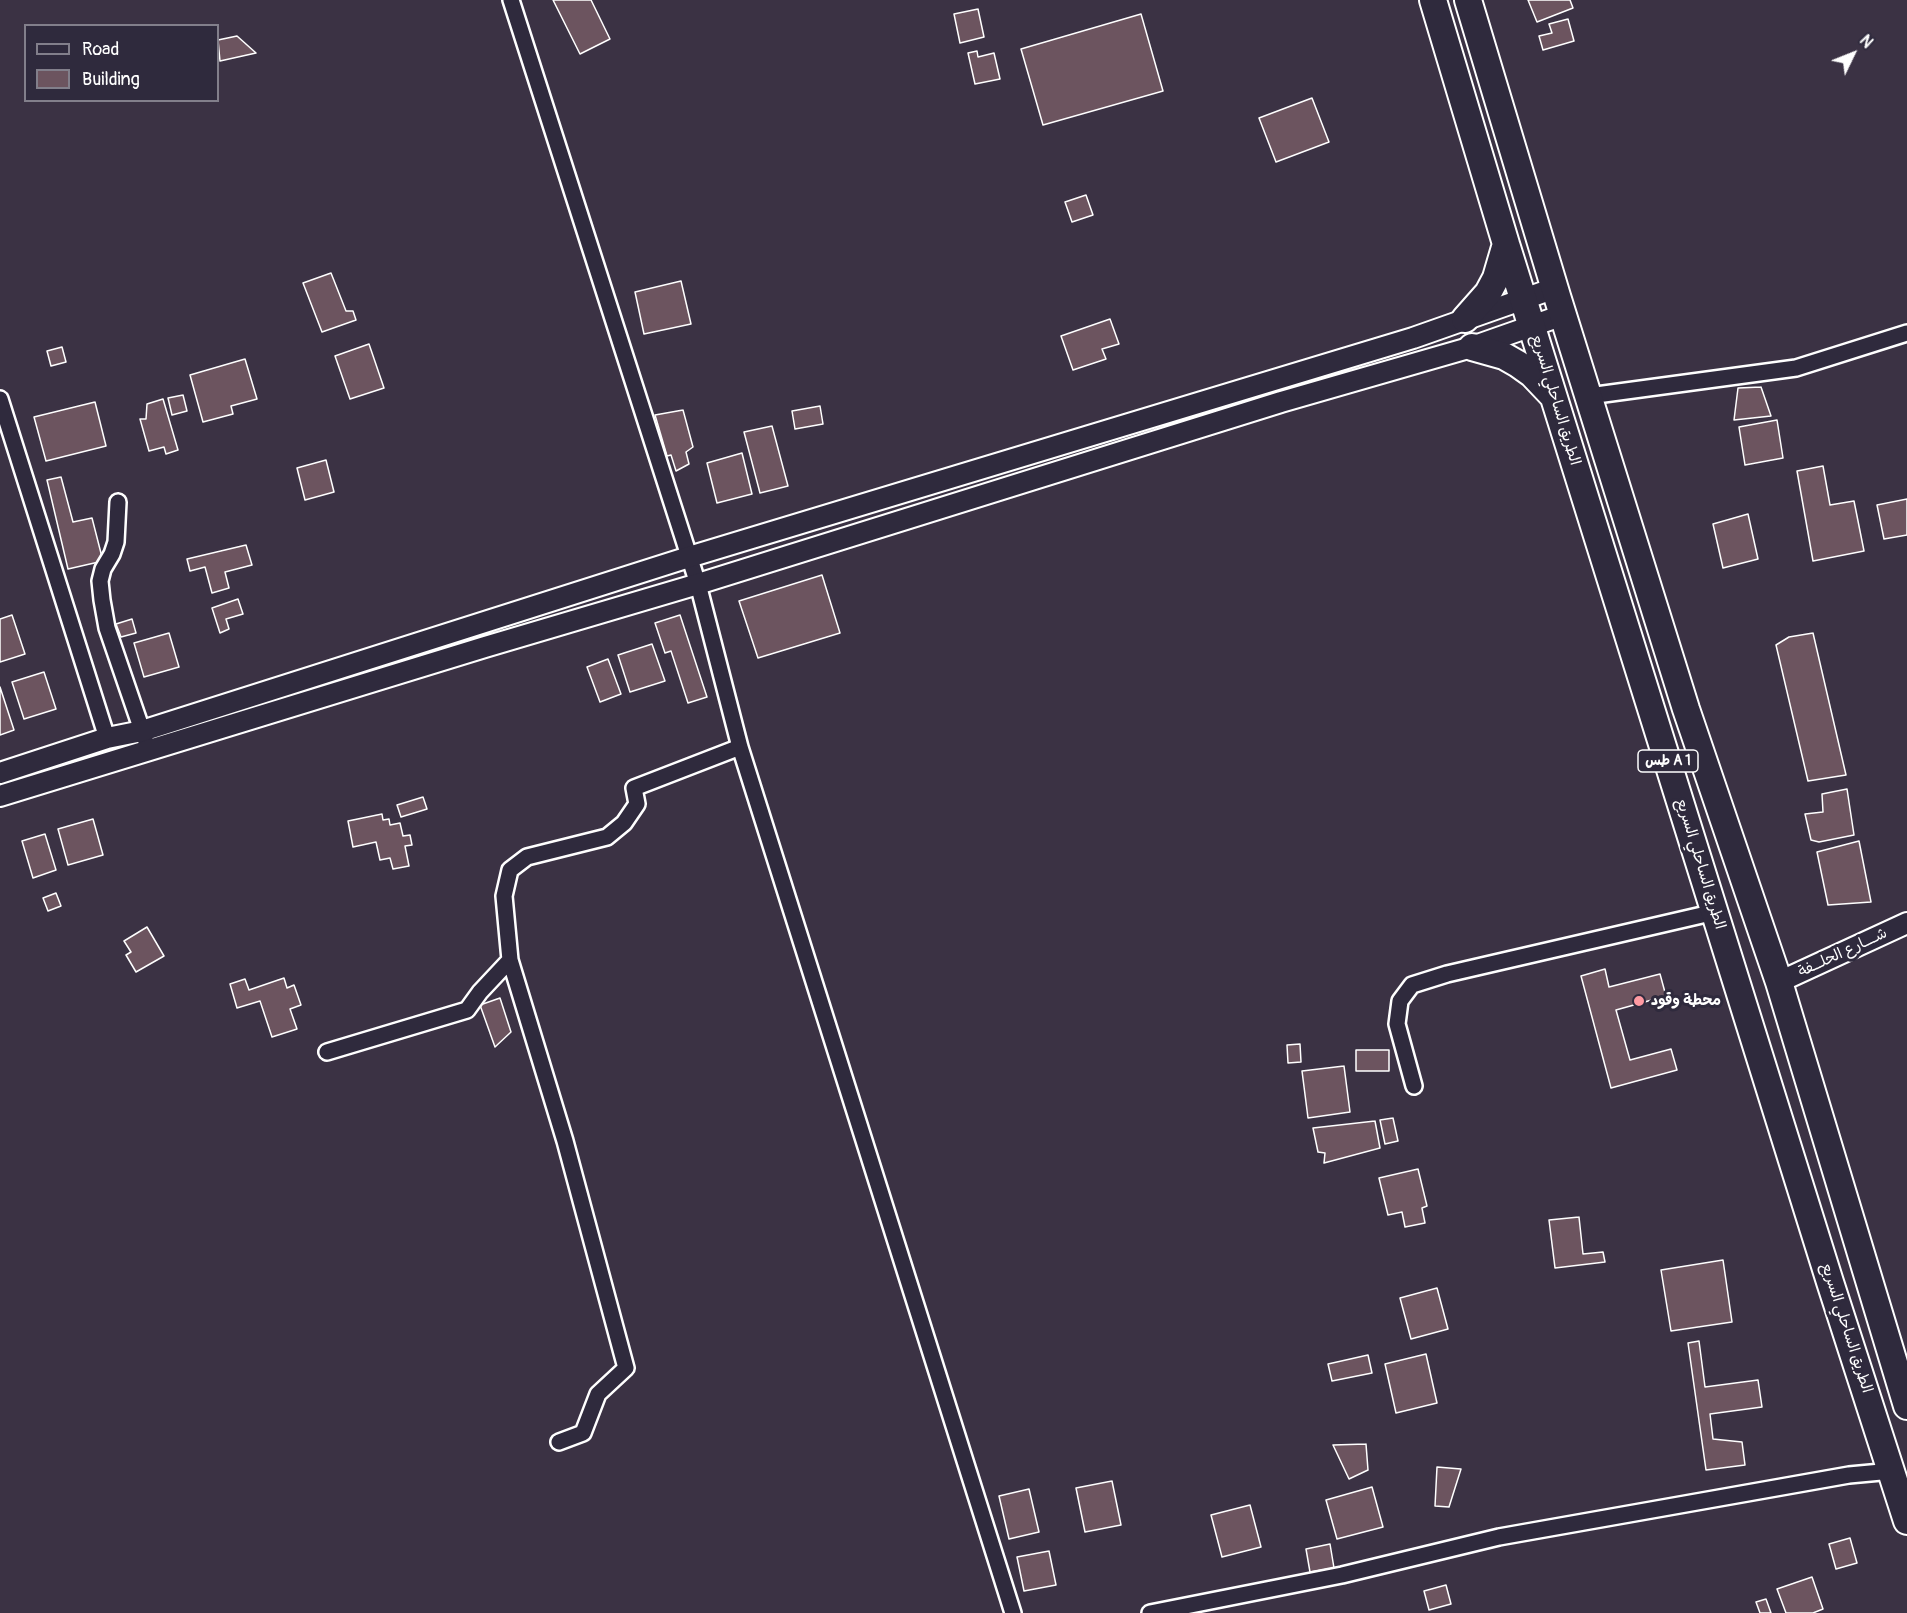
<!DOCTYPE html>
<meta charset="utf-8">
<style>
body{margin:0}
#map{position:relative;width:1907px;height:1613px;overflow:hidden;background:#3b3244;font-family:Pangolin,sans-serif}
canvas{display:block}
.legend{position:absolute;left:24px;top:24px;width:195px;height:78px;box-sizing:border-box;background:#2f2a3d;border:2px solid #827f8b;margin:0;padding:8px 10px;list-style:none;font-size:18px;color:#fff}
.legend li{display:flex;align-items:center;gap:12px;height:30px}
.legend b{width:30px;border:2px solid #827f8b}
.north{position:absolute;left:1823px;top:24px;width:60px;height:60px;-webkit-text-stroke:4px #2f2a3d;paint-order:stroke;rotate:47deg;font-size:16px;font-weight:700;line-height:24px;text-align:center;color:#fff}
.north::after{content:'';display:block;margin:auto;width:21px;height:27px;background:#fff;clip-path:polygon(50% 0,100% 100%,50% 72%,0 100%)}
</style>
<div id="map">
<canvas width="1907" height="1613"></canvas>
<ul class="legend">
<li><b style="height:8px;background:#2f2a3d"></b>Road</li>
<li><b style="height:16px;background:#6c545f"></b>Building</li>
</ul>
<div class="north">N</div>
</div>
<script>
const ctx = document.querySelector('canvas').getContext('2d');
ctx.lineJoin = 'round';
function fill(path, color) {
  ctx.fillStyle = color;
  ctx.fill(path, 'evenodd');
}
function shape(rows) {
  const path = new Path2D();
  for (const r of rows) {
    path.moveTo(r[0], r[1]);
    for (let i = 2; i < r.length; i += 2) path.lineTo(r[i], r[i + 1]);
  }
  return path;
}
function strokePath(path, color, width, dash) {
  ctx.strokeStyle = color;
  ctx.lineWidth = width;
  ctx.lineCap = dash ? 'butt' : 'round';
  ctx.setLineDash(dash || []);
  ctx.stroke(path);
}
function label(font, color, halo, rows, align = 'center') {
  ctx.font = font + ' Pangolin,"Playpen Sans Arabic",sans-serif';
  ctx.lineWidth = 6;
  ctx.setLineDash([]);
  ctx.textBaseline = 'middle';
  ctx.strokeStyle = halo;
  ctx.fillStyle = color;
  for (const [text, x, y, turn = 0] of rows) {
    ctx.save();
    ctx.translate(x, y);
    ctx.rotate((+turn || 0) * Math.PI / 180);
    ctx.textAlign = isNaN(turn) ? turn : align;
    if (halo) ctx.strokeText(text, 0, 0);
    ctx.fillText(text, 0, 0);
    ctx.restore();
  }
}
const building = shape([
 [553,0,591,0,610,39,580,54,553,0],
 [1528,0,1570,0,1573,8,1537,22,1528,0],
 [978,9,984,37,960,43,954,14,978,9],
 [1141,14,1163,91,1043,125,1021,49,1141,14],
 [1568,19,1574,41,1543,50,1539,36,1552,33,1549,24,1568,19],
 [237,36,256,53,220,61,218,40,237,36],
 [977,51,978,57,994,53,1000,79,975,84,968,53,977,51],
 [1312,98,1329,142,1276,162,1259,118,1312,98],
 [1086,195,1093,215,1072,222,1065,202,1086,195],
 [331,273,346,311,353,311,356,320,322,332,303,283,331,273],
 [681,281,691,324,644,334,635,292,681,281],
 [1110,319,1119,344,1102,349,1106,359,1073,370,1061,336,1110,319],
 [369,344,384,388,350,399,335,356,369,344],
 [62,347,66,362,51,366,47,351,62,347],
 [245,359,257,399,231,406,233,414,203,422,190,375,245,359],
 [1761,387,1771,416,1734,420,1738,388,1761,387],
 [183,395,187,411,172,415,168,398,183,395],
 [163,399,178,450,166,454,164,447,149,451,140,419,146,419,147,404,163,399],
 [95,402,106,446,46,461,34,417,95,402],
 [820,406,823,424,795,429,792,411,820,406],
 [683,410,693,447,686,452,689,464,676,471,671,455,667,456,655,415,683,410],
 [1777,420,1783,458,1745,465,1739,427,1777,420],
 [772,426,788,486,760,493,744,432,772,426],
 [742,453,752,494,717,503,707,463,742,453],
 [326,460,334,492,305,500,297,468,326,460],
 [1823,466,1830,505,1854,501,1864,551,1813,561,1797,471,1823,466],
 [61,477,73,522,92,518,103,561,68,569,47,480,61,477],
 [1907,499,1907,535,1884,539,1877,505,1907,499],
 [1748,514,1758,559,1723,568,1713,524,1748,514],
 [246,545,252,565,225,572,229,588,212,593,205,567,190,571,187,559,246,545],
 [822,575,840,633,758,658,739,601,822,575],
 [238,599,243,614,226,619,229,629,220,633,212,608,238,599],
 [12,615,25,654,0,662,0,619,12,615],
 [680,615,707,697,688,703,671,651,665,653,655,623,680,615],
 [132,619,136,633,121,637,116,624,132,619],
 [169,633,179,667,144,677,134,643,169,633],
 [1813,633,1846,775,1808,781,1776,645,1789,637,1813,633],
 [652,644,665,681,630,692,618,655,652,644],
 [608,659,621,694,600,702,587,667,608,659],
 [44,672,56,709,24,719,12,682,44,672],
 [0,687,14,730,0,735,0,687],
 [1847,789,1854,835,1819,842,1811,840,1805,814,1823,812,1822,794,1847,789],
 [423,797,427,809,401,817,397,805,423,797],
 [382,814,383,820,389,819,390,825,400,823,403,836,410,835,412,845,405,846,409,866,393,869,390,858,380,860,376,842,353,847,348,821,382,814],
 [93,819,103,855,68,865,58,829,93,819],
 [45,834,56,870,33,878,22,841,45,834],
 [1859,841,1871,902,1828,905,1817,852,1859,841],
 [56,893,61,906,48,911,43,898,56,893],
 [147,927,164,956,136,972,126,955,131,952,124,941,147,927],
 [1605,969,1609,987,1660,974,1666,996,1616,1010,1630,1060,1671,1049,1677,1070,1611,1088,1581,976,1605,969],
 [284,978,287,988,294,985,301,1005,290,1009,297,1029,272,1037,260,1001,237,1008,230,984,245,979,249,990,284,978],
 [500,998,511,1032,495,1047,480,1005,500,998],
 [1300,1044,1301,1062,1288,1063,1287,1045,1300,1044],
 [1356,1050,1389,1050,1389,1071,1356,1071,1356,1050],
 [1344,1066,1350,1112,1308,1118,1302,1071,1344,1066],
 [1393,1118,1398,1141,1385,1144,1380,1120,1393,1118],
 [1375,1121,1380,1148,1324,1163,1325,1153,1318,1152,1313,1128,1375,1121],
 [1418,1169,1427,1206,1422,1208,1425,1223,1405,1227,1402,1212,1388,1215,1379,1178,1418,1169],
 [1579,1217,1583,1254,1603,1252,1605,1262,1555,1268,1549,1220,1579,1217],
 [1723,1260,1732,1322,1671,1331,1661,1270,1723,1260],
 [1437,1288,1448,1329,1411,1339,1400,1298,1437,1288],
 [1699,1341,1705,1387,1758,1380,1762,1407,1710,1414,1713,1439,1742,1442,1745,1465,1706,1470,1688,1343,1699,1341],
 [1426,1354,1437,1403,1396,1413,1385,1364,1426,1354],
 [1368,1355,1372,1373,1332,1381,1328,1364,1368,1355],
 [1366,1444,1368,1470,1349,1479,1333,1445,1366,1444],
 [1437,1467,1461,1469,1449,1507,1435,1506,1437,1467],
 [1112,1481,1121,1525,1085,1532,1076,1488,1112,1481],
 [1372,1487,1383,1527,1337,1539,1326,1500,1372,1487],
 [1029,1489,1039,1532,1009,1539,999,1496,1029,1489],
 [1250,1505,1261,1547,1222,1557,1211,1515,1250,1505],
 [1850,1538,1857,1563,1836,1569,1829,1544,1850,1538],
 [1330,1544,1334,1568,1310,1572,1306,1549,1330,1544],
 [1049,1551,1056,1585,1024,1591,1017,1557,1049,1551],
 [1812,1577,1823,1609,1813,1613,1786,1613,1777,1589,1812,1577],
 [1446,1585,1451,1604,1429,1610,1424,1591,1446,1585],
 [1766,1599,1771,1613,1760,1613,1756,1602,1766,1599]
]);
fill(building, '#6c545f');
strokePath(building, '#fff', 1.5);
const minor = shape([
 [511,0,698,584,740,747,1013,1613],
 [1589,396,1796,368,1907,333],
 [0,399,107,738],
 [118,502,116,542,112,554,103,569,100,581,102,600,107,628,145,739],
 [327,1052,467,1010,480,992,510,960],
 [1414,1086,1397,1024,1400,1001,1412,985,1447,974,1715,912],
 [559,1442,583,1433,598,1394,626,1368,565,1141,510,960,504,896,510,870,527,857,607,837,624,823,637,804,634,788,740,747],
 [1150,1613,1342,1575,1499,1537,1849,1475,1892,1471]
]);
const tertiary = shape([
 [0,773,107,738,142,731,689,557,1413,338,1555,288],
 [0,796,485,647,698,584,1281,402,1472,347,1563,315],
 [1779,982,1907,923]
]);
const trunk = shape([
 [1433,0,1506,244,1830,1282,1907,1521],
 [1468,0,1557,296,1686,709,1779,982,1907,1406],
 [1465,319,1488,293,1496,278,1506,244],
 [1472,347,1504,356,1518,364,1532,374,1552,395]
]);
strokePath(minor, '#fff', 20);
strokePath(tertiary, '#fff', 24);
strokePath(trunk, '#fff', 30);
strokePath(minor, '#2f2a3d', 15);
strokePath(tertiary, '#2f2a3d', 20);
strokePath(trunk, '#2f2a3d', 26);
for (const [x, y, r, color] of [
 [1639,1001,6,"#ff9aa2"]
]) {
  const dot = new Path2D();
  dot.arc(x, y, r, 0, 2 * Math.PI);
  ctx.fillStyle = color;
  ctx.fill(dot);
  strokePath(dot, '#2f2a3d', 2);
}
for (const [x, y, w] of [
 [1668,761,60]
]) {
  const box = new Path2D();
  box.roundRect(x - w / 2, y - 11, w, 22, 4.5);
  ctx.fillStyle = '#2f2a3d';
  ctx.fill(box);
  strokePath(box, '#fff', 1.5);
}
label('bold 14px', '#fff', null, [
 ["طس A 1",1668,761]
]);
label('15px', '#fff', '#2f2a3d', [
 ["الطريق الساحلي السريع",1555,400,73],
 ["الطريق الساحلي السريع",1700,864,73],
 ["شــــارع الحلـــفة",1843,953,-25],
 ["الطريق الساحلي السريع",1846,1328,72]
]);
label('bold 15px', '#fff', '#2f2a3d', [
 ["محطة وقود",1651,1001]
], 'left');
</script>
